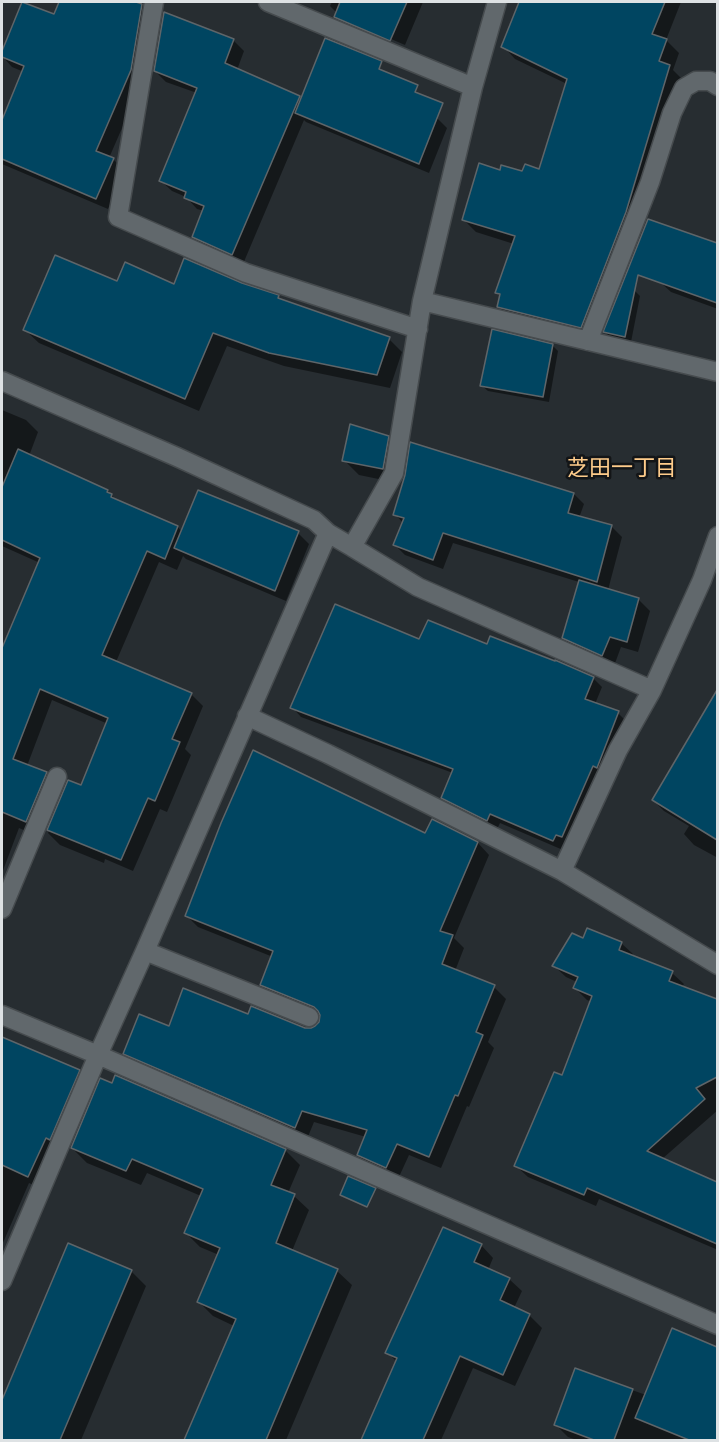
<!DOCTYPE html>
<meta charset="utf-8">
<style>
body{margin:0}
#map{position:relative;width:719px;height:1442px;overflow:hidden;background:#272d31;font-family:"Sofia Sans Condensed",sans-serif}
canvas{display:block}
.frame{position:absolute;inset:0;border:3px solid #dee2e4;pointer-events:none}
</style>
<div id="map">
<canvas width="719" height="1442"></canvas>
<div class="frame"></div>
</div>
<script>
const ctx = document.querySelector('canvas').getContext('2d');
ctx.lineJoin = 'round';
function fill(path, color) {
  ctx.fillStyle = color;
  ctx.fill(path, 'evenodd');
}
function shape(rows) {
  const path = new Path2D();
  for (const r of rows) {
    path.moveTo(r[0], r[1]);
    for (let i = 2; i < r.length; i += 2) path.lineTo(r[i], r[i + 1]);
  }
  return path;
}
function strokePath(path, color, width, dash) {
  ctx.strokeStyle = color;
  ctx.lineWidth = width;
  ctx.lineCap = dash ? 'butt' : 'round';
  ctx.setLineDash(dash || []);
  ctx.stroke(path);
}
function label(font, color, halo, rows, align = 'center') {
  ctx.font = font + ' "Sofia Sans Condensed","Noto Sans JP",sans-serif';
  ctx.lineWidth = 5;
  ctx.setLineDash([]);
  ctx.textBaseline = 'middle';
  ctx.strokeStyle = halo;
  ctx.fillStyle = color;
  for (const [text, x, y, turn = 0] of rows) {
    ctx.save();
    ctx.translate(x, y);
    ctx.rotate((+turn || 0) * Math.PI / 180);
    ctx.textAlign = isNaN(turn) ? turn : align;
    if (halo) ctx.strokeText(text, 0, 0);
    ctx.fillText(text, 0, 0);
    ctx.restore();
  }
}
fill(shape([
 [61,2,156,2,142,82,109,158,113,159,124,170,108,209,2,164,2,124,24,72,12,67,2,56,2,54,23,3,54,16],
 [332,2,423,2,405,45,342,18,330,6],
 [520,2,579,2,589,7,592,2,681,2,666,40,679,53,673,70,682,79,593,339,511,319,499,307,501,296,497,292,514,244,476,232,464,220,501,172,523,173,540,170,567,84,515,59,503,46],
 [233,40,244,51,237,70,299,97,302,100,437,118,447,128,429,173,306,122,304,120,243,264,205,248,194,237,204,211,197,209,186,197,172,191,161,181,197,93,166,82,155,71],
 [679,231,718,244,718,309,671,292,660,282],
 [117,283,175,286,241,285,278,297,282,301,389,339,402,352,390,388,284,366,227,346,199,411,39,343,25,330],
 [634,290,640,296,631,342,611,338,605,332],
 [552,345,558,351,549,402,488,391,482,386],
 [2,410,26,420,38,432,29,456,108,491,119,503,178,527,182,532,298,533,309,544,286,601,186,559,183,556,177,570,159,562,116,662,191,694,203,706,185,749,191,755,167,812,160,809,133,871,105,859,104,863,60,845,48,833,69,782,82,787,108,724,52,700,27,766,46,773,58,785,37,836,19,828,2,873,2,652,40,563,2,546],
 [388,437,403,453,398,483,359,475,344,460],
 [574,494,584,504,579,518,612,527,622,537,608,590,638,599,650,611,638,652,621,647,614,666,574,649,563,637,579,582,453,543,443,569,405,555,395,545,403,523,395,514],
 [420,641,488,646,593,678,602,687,595,704,618,713,627,722,563,850,500,823,497,829,452,807,443,797,453,773,301,717,292,707],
 [714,699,718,701,718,858,694,845,684,834,689,826,664,811,653,800],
 [433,821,478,843,489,855,454,938,464,948,455,971,494,987,506,999,488,1042,494,1048,469,1107,467,1106,441,1168,409,1155,398,1179,370,1167,358,1155,366,1137,314,1122,307,1139,137,1065,125,1053,170,1028,249,1016,311,1029,321,1022,321,1016,273,996,262,985,273,957,198,927,186,915,426,835],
 [584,940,621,943,633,954,632,957,672,973,684,984,682,987,718,1000,718,1110,662,1159,718,1184,718,1250,599,1199,596,1206,528,1177,516,1166,563,1077,592,1002,587,1000,575,988,577,982,566,977,554,966],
 [2,1038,79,1071,91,1083,40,1188,29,1183,2,1245],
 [72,1148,285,1150,300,1165,288,1193,294,1196,309,1210,292,1251,337,1271,352,1285,286,1440,186,1440,234,1326,213,1316,199,1302,219,1255,200,1247,186,1233,201,1196,147,1173,141,1185,87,1163],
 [69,1245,131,1271,146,1286,81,1440,2,1440,2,1404],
 [481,1245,493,1258,488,1270,509,1279,522,1291,514,1308,529,1315,542,1328,515,1386,473,1368,441,1440,362,1440,397,1362,387,1352],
 [673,1330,718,1349,718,1440,577,1440,568,1437,555,1424,576,1370,646,1395]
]), '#0007');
const building = shape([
 [22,2,54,14,59,2,136,2,142,4,131,70,96,151,114,158,96,199,2,159,2,120,24,66,2,57,2,51,22,2],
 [340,2,407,2,390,41,334,17,340,2],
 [519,2,665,2,652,34,667,39,659,61,670,65,626,212,581,328,497,307,500,294,495,293,515,236,462,220,479,163,500,170,501,165,522,171,525,164,539,169,567,79,501,47,519,2],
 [164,12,234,39,225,63,300,96,232,255,192,237,204,206,184,198,186,192,159,181,197,88,154,71,164,12],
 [325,38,382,61,379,69,418,85,415,92,443,103,419,164,295,113,325,38],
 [648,219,717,243,717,303,638,275,625,337,603,332,648,219],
 [55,255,117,281,125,262,174,284,184,258,242,283,279,295,278,298,390,337,377,375,269,353,213,333,185,399,23,330,55,255],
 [492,329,553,344,543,397,480,386,492,329],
 [350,424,389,436,383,469,342,461,350,424],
 [410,442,574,493,568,513,612,525,597,582,443,533,433,560,393,545,404,518,393,515,405,475,410,442],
 [18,449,108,490,107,492,112,494,111,497,178,526,165,559,147,551,102,655,192,693,172,739,180,742,155,801,148,798,121,860,47,830,68,780,81,785,108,718,40,689,13,759,47,772,26,822,2,812,2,648,40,558,2,540,2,487,18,449],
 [198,490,299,531,275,591,174,548,198,490],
 [579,580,639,598,627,642,610,637,602,656,562,638,579,580],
 [335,604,419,639,428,620,487,644,490,636,555,661,555,660,594,677,585,699,619,711,597,768,593,766,562,837,556,835,553,841,490,814,487,821,441,798,453,769,290,708,335,604],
 [717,690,717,840,652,800,717,690],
 [253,750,425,833,432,819,478,842,440,931,453,935,442,964,495,985,476,1032,483,1035,458,1096,455,1095,429,1157,397,1144,386,1168,357,1155,367,1130,302,1111,295,1128,123,1054,139,1014,169,1026,183,988,248,1014,251,1006,305,1028,311,1028,315,1026,319,1022,320,1015,318,1011,314,1007,260,985,273,951,185,916,221,823,253,750],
 [587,928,622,942,619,950,673,971,669,981,717,999,717,1077,696,1088,705,1099,647,1151,717,1182,717,1244,587,1188,584,1195,514,1166,554,1072,562,1075,592,996,573,988,578,977,552,966,572,933,583,938,587,928],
 [2,1037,80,1070,50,1140,46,1138,28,1177,2,1165,2,1037],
 [115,1075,286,1149,271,1185,295,1194,276,1243,338,1269,266,1440,184,1440,236,1319,197,1302,220,1248,184,1233,203,1189,132,1159,126,1171,71,1148,100,1078,112,1083,115,1075],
 [348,1176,376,1188,367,1207,340,1195,348,1176],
 [443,1227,482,1244,474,1262,510,1278,500,1300,530,1314,503,1375,460,1356,423,1440,361,1440,397,1358,385,1353,443,1227],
 [68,1243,132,1270,60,1440,2,1440,2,1400,68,1243],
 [672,1328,717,1347,717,1440,689,1440,635,1418,672,1328],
 [575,1368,633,1389,614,1440,594,1440,554,1425,575,1368]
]);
fill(building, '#004561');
strokePath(building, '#5e6569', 1.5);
const minor = shape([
 [154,2,118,217,246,273,418,329],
 [268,2,473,87],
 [422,301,718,372],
 [588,341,650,182,672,113,684,88,696,81,710,81,718,86],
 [2,381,177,457,314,520,328,533],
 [352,547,418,587,652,690],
 [247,716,328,754,562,871,718,965],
 [562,871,618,750,652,690,702,580,718,536],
 [2,909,57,777],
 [145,951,309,1017],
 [2,1015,98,1055,718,1325],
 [2,1281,98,1055,145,951,328,533,352,547,394,473,422,301,473,87,497,2]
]);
strokePath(minor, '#464b4e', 21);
strokePath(minor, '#61686c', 18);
label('22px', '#fecc8b', '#131517', [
 ["芝田一丁目",622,469]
]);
</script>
